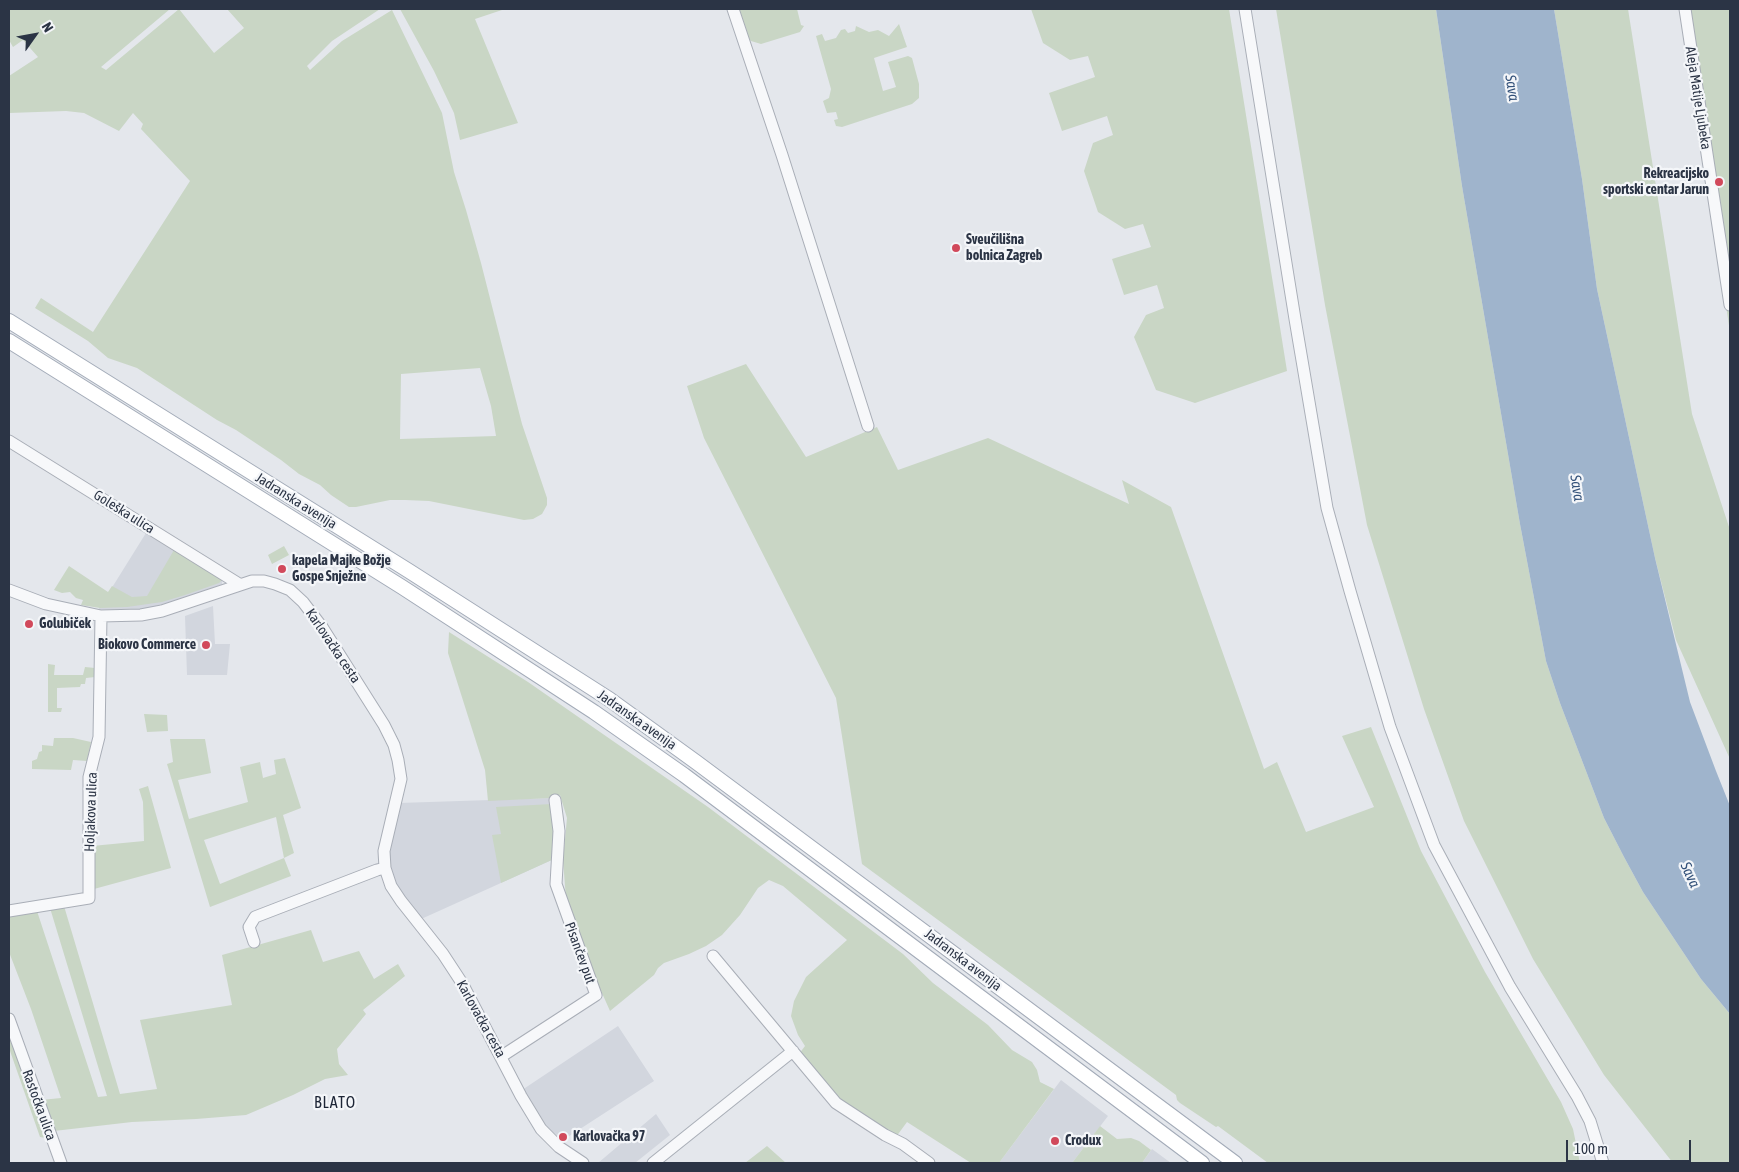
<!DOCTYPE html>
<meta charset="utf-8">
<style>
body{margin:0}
#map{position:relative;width:1739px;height:1172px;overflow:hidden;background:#e4e7ec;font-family:"Asap Condensed",sans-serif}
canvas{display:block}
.frame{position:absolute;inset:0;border:10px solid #2b3445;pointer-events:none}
.north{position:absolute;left:10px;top:10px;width:50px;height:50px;-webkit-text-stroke:4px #f4f6f9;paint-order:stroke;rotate:58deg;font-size:14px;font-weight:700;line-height:20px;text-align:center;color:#2b3445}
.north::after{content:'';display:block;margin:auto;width:18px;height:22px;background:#2b3445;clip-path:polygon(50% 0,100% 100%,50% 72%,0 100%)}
.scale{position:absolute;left:1566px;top:1140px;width:125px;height:22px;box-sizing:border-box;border:2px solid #2b3445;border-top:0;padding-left:6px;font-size:15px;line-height:18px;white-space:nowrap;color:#2b3445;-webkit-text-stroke:4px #f4f6f9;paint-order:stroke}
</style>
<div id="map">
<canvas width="1739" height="1172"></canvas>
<div class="frame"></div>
<div class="north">N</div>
<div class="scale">100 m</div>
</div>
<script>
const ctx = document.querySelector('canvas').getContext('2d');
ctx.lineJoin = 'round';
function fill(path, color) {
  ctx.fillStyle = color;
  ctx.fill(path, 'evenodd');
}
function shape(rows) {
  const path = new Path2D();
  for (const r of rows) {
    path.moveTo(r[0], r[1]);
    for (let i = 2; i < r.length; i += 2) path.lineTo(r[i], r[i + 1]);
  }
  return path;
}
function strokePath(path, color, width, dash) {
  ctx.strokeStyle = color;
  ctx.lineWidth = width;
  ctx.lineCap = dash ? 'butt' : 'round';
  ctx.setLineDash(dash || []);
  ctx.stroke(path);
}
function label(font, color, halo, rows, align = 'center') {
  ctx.font = font + ' "Asap Condensed",sans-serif';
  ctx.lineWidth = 4.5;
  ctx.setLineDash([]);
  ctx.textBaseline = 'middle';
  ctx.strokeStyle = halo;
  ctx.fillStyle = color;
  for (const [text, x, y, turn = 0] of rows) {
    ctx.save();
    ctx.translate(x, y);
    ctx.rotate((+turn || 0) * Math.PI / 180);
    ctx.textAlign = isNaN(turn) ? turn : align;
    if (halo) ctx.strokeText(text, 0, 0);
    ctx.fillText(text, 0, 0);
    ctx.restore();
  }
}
fill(shape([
 [146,533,222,580,222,584,193,596,152,607,129,611,98,610],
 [213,606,215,644,230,644,227,675,187,675,185,616],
 [551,798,554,859,419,920,394,886,387,855,399,803],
 [618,1026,654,1081,563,1140,545,1126,522,1090],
 [1061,1080,1108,1116,1072,1163,999,1163],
 [656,1114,670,1135,635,1163,598,1163],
 [1152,1149,1171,1163,1142,1163]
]), '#d2d6de');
fill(shape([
 [9,9,170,9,101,67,106,70,179,9,214,53,244,28,227,9,380,9,332,41,307,66,310,70,342,41,392,10,442,113,454,172,466,210,481,263,522,424,547,498,547,505,542,514,533,519,524,520,429,501,405,500,390,500,356,507,349,507,331,495,320,485,299,474,281,460,236,430,217,420,137,368,108,358,88,341,35,308,41,298,93,332,190,181,141,129,143,124,133,113,119,131,84,113,66,111,9,113,9,76,38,57,23,40,13,47,9,40],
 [480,368,491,406,496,436,400,439,401,374],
 [400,9,505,9,475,19,518,123,460,140,454,113,434,71],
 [737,9,797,9,801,25,804,26,800,32,761,44,751,41,746,36],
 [1031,9,1229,9,1287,371,1195,403,1156,390,1134,337,1146,315,1164,308,1157,285,1124,295,1112,259,1151,247,1143,224,1125,229,1098,212,1084,171,1093,143,1113,135,1107,116,1062,131,1049,93,1095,77,1088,56,1070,60,1043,43],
 [1276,9,1436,9,1462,186,1520,524,1546,661,1560,703,1604,818,1624,857,1643,892,1701,979,1730,1014,1730,1163,1673,1163,1604,1075,1533,959,1464,821,1424,709,1367,525,1325,305],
 [1554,9,1628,9,1692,414,1730,530,1730,759,1676,640,1655,558,1597,289,1582,179],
 [1680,9,1730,9,1730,332,1714,227],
 [899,24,907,47,874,58,883,91,896,87,888,62,908,56,912,58,919,84,919,98,912,104,842,127,836,126,834,120,838,119,836,112,827,113,823,101,829,98,831,89,816,36,822,34,825,41,836,38,841,30,845,29,848,33,855,31,856,26,869,32,878,30,889,36],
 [746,364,806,457,877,427,898,470,988,438,1129,504,1122,480,1171,507,1264,769,1277,762,1306,832,1374,807,1342,736,1371,727,1421,851,1485,972,1561,1102,1573,1129,1580,1163,1268,1163,1218,1126,1216,1127,1180,1103,1177,1100,1176,1095,862,864,836,698,704,438,687,386],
 [284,546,289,555,272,564,268,555],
 [174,550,222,580,219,583,185,595,162,602,127,607,100,608,81,605,83,600,76,598,70,592,62,593,54,590,69,566,108,592,112,586,132,597,147,596],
 [449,632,528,682,708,807,903,954,933,983,988,1025,1012,1050,1032,1062,1037,1070,1040,1082,1054,1089,999,1163,971,1163,907,1122,896,1137,834,1095,799,1054,805,1046,798,1035,791,1016,794,1001,806,977,847,940,783,886,769,880,758,888,740,915,722,935,706,946,689,954,664,963,658,968,654,975,610,1011,598,984,566,899,563,860,567,818,560,795,551,798,488,801,485,770,448,653],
 [48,664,55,665,54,675,83,675,85,667,95,668,95,677,86,678,85,684,81,684,80,687,57,688,57,708,62,708,61,712,48,712],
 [144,714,167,715,168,731,147,732],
 [54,738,73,738,91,742,87,761,73,760,71,770,32,769,32,761,37,759,39,752,42,751,42,745,53,746],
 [170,739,205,739,211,773,178,780,189,819,248,802,240,767,260,762,263,778,276,774,274,760,285,758,301,808,283,815,294,853,284,858,291,876,210,907,167,764,173,762],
 [276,817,284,858,220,884,204,840],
 [148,786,171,868,94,889,92,846,144,841,143,802,139,789],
 [552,804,556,823,554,859,501,883,492,835,501,834,496,807],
 [64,906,120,1094,157,1089,140,1020,232,1005,222,955,311,930,323,962,359,951,374,979,398,964,405,976,363,1010,366,1014,337,1049,339,1064,348,1075,325,1079,293,1095,246,1115,196,1119,132,1122,54,1131,41,1100,61,1098,31,1009,9,952,9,914,37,911,98,1097,107,1096,50,908],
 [9,1029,51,1139,40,1137,9,1048],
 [1100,1126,1117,1139,1131,1138,1139,1141,1151,1150,1142,1163,1072,1163],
 [767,1146,786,1163,745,1163]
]), '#c9d6c5');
fill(shape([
 [1436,9,1554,9,1582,179,1597,289,1655,558,1690,702,1716,771,1730,806,1730,1014,1701,979,1643,892,1624,857,1604,818,1560,703,1546,661,1520,524,1462,186]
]), '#9fb4cc');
const minor = shape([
 [733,9,782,155,868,426],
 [1245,9,1295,319,1327,508,1350,591,1390,727,1434,845,1510,987,1577,1096,1590,1121,1603,1163],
 [1685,9,1730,305],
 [9,441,239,584],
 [9,590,46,604,101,616,141,615,162,611,252,581,264,581,275,584,290,590,303,602,322,627,384,725,394,745,398,760,401,779,384,851,385,868,391,886,401,901,443,954,462,983,521,1096,541,1129,559,1147,583,1163],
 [9,911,89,898,89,777,99,737,101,616],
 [254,942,249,927,255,917,377,870,385,868],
 [713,956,836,1103,885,1135,903,1144,929,1163],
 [9,1019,61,1163],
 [502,1056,596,995,556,884,559,831,555,800],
 [653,1163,793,1051]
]);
const major = shape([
 [9,321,409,571,609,699,696,762,1235,1163],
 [9,341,402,587,594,712,684,775,1202,1163]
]);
strokePath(minor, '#a9aeb7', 13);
strokePath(major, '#a3abb8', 16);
strokePath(minor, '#f7f8fa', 11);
strokePath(major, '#fff', 14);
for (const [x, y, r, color] of [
 [1719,182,5,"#d1495b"],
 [956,248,5,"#d1495b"],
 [282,569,5,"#d1495b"],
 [29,624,5,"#d1495b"],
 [206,645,5,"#d1495b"],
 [563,1137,5,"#d1495b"],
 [1055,1141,5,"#d1495b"]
]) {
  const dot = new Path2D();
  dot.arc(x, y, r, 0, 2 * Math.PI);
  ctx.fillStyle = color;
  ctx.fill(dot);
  strokePath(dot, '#f4f6f9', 2);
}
label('14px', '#2b3445', '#f4f6f9', [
 ["Aleja Matije Ljubeka",1698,98,81],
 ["Jadranska avenija",296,501,32],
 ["Goleška ulica",124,512,32],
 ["Karlovačka cesta",333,646,56],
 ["Jadranska avenija",637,720,35],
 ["Holjakova ulica",91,812,-88],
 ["Pisančev put",580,953,70],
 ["Jadranska avenija",963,960,37],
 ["Karlovačka cesta",481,1019,61],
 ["Rastočka ulica",39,1105,70]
]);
label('bold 14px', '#2b3445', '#f4f6f9', [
 ["Rekreacijsko",1709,174,"right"],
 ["sportski centar Jarun",1709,190,"right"],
 ["Sveučilišna",966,240],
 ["bolnica Zagreb",966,256],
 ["kapela Majke Božje",292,561],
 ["Gospe Snježne",292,577],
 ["Golubiček",39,624],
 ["Biokovo Commerce",196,645,"right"],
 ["Karlovačka 97",573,1137],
 ["Crodux",1065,1141]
], 'left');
label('italic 15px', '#34527a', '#f4f6f9', [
 ["Sava",1512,88,81],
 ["Sava",1577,488,81],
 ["Sava",1690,875,65]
]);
ctx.letterSpacing = '1px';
label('16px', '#1d2536', '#f4f6f9', [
 ["BLATO",335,1103]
]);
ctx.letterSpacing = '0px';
</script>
